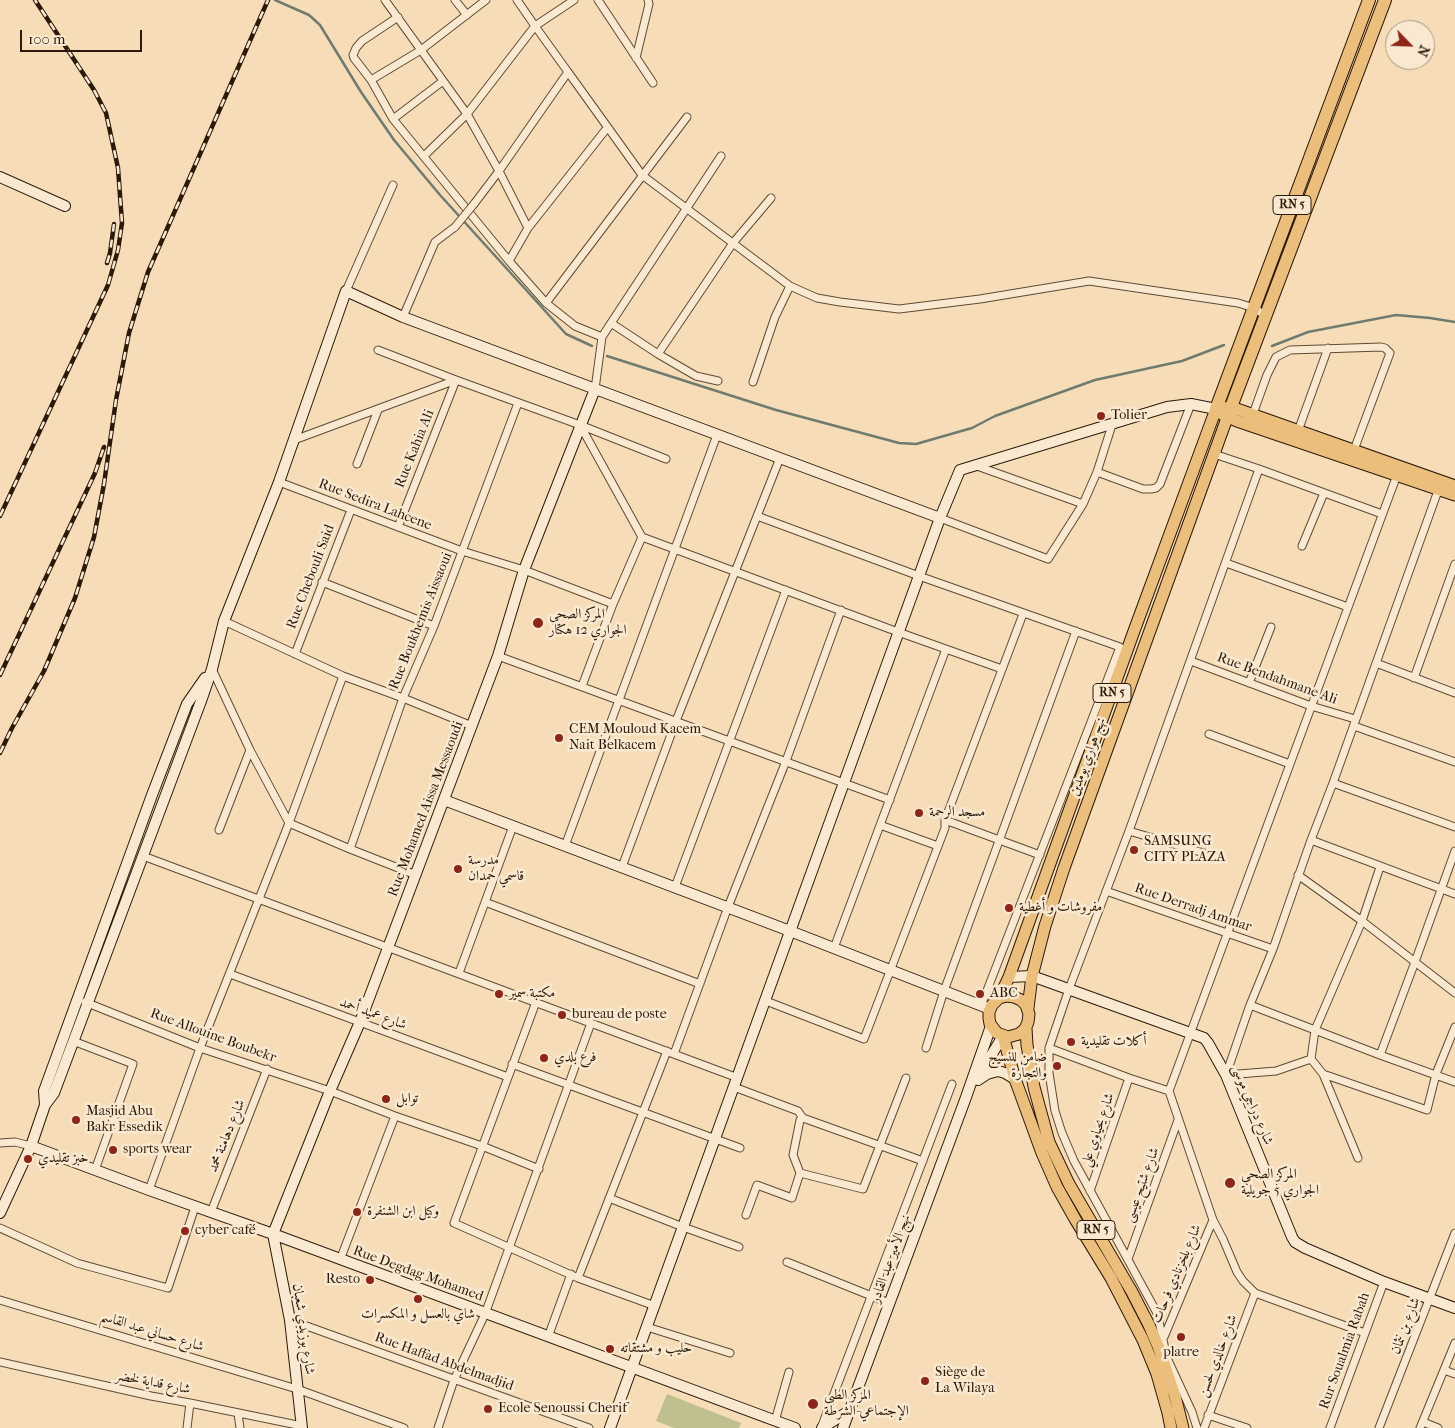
<!DOCTYPE html>
<meta charset="utf-8">
<style>
body{margin:0}
#map{position:relative;width:1455px;height:1428px;overflow:hidden;background:#f6ddb8;font-family:"IM FELL French Canon",serif}
canvas{display:block}
.north{position:absolute;left:1385px;top:20px;width:50px;height:50px;box-sizing:border-box;background:#f9e9d1;border:1px solid #a79681;border-radius:50%;rotate:114deg;font-size:14px;font-weight:700;line-height:20px;text-align:center;color:#2c1a09}
.north::after{content:'';display:block;margin:auto;width:18px;height:22px;background:#8f2418;clip-path:polygon(50% 0,100% 100%,50% 72%,0 100%)}
.scale{position:absolute;left:20px;top:30px;width:122px;height:22px;box-sizing:border-box;border:2px solid #2c1a09;border-top:0;padding-left:6px;font-size:15px;line-height:18px;white-space:nowrap;color:#2c1a09;-webkit-text-stroke:4px #f9e9d1;paint-order:stroke}
</style>
<div id="map">
<canvas width="1455" height="1428"></canvas>
<div class="north">N</div>
<div class="scale">100 m</div>
</div>
<script>
const ctx = document.querySelector('canvas').getContext('2d');
ctx.lineJoin = 'round';
function fill(path, color) {
  ctx.fillStyle = color;
  ctx.fill(path, 'evenodd');
}
function shape(rows) {
  const path = new Path2D();
  for (const r of rows) {
    path.moveTo(r[0], r[1]);
    for (let i = 2; i < r.length; i += 2) path.lineTo(r[i], r[i + 1]);
  }
  return path;
}
function strokePath(path, color, width, dash) {
  ctx.strokeStyle = color;
  ctx.lineWidth = width;
  ctx.lineCap = dash ? 'butt' : 'round';
  ctx.setLineDash(dash || []);
  ctx.stroke(path);
}
function label(font, color, halo, rows, align = 'center') {
  ctx.font = font + ' "IM FELL French Canon",Amiri,serif';
  ctx.lineWidth = 5;
  ctx.setLineDash([]);
  ctx.textBaseline = 'middle';
  ctx.strokeStyle = halo;
  ctx.fillStyle = color;
  for (const [text, x, y, turn = 0] of rows) {
    ctx.save();
    ctx.translate(x, y);
    ctx.rotate((+turn || 0) * Math.PI / 180);
    ctx.textAlign = isNaN(turn) ? turn : align;
    if (halo) ctx.strokeText(text, 0, 0);
    ctx.fillText(text, 0, 0);
    ctx.restore();
  }
}
fill(shape([
 [667,1394,741,1423,739,1428,674,1428,656,1421]
]), '#bfc08d');
strokePath(shape([
 [275,0,309,15,320,25,361,92,394,140,440,195,566,334,592,346],
 [1272,346,1308,332,1396,315,1430,318,1455,322],
 [607,356,776,410,899,443,916,444,972,428,995,416,1095,380,1182,361,1224,345]
]), '#707b70', 2.5);
const street = shape([
 [385,0,467,114,499,171,528,228],
 [455,0,467,15],
 [517,0,535,26,574,0],
 [598,0,653,83],
 [398,17,362,41,356,48,353,55,354,58,371,80,393,119,509,261,546,303,575,326,602,337,611,323,658,354,696,376,718,381],
 [636,58,649,4,648,0],
 [371,80,421,50,486,0],
 [393,119,443,81],
 [424,156,467,114,535,26,568,72],
 [474,204,499,171,568,72,642,175,790,286,817,298,840,302,899,309,980,299,1089,281,1238,303,1254,308,1266,316],
 [509,261,528,228,607,128],
 [346,291,393,185],
 [546,303,687,117],
 [403,317,435,242,455,227],
 [611,323,721,156],
 [378,350,456,380,398,527],
 [658,354,733,243,771,198],
 [753,382,775,317,790,286],
 [595,389,602,337],
 [1253,414,1267,375,1276,357,1290,350,1381,347,1385,348,1390,353,1354,450],
 [580,425,642,537,898,632,1002,669],
 [1298,431,1328,348],
 [294,440,456,380,580,425,666,459],
 [357,464,378,410],
 [977,466,1083,504],
 [1259,469,1382,514],
 [1097,472,1143,489,1151,489,1156,488,1160,484,1191,404],
 [279,482,462,551,524,570,613,604],
 [757,516,919,576,1120,647,981,1006],
 [940,518,1048,559,1083,504,1097,472,1112,425],
 [1302,546,1324,493],
 [1226,563,1348,607],
 [322,582,434,626],
 [224,621,343,676,403,698,472,726],
 [295,654,351,510],
 [498,656,890,800],
 [1191,661,1311,706,1355,719],
 [1376,663,1455,693],
 [212,669,250,750,289,823,350,849,416,875],
 [1414,678,1455,564],
 [1249,683,1271,627],
 [582,686,613,604,642,537],
 [1354,726,1455,762],
 [1209,734,1290,764],
 [1333,783,1455,827],
 [945,820,1040,855],
 [880,825,938,846],
 [219,830,250,750],
 [1129,831,1214,856],
 [1311,840,1455,894],
 [565,846,717,435],
 [350,849,403,698,434,626,518,403],
 [143,856,738,1078],
 [622,867,676,721,780,458],
 [1380,867,1362,921,1315,1030,1311,1059,1276,1071,1226,1075,1250,1005,1273,949,1311,840,1333,783,1439,488],
 [1298,875,1362,921,1455,993],
 [675,887,786,590],
 [1106,891,1273,949],
 [485,902,700,984],
 [834,948,946,649],
 [459,973,513,826],
 [230,974,508,1077],
 [766,1001,864,1039,945,828,945,820,1023,614],
 [85,1002,200,1048,330,1091,395,1116,482,1146,539,1169],
 [536,1002,454,1223,578,1278,655,1306],
 [1250,1005,1380,1055,1455,1082],
 [73,1041,133,1064,95,1170],
 [926,1048,944,991,1076,631],
 [1049,1048,1129,1078,1169,1091],
 [674,1054,728,907,786,761,841,610],
 [1380,1055,1415,962,1455,851],
 [1311,1059,1323,1074,1358,1158],
 [512,1064,740,1148],
 [1323,1074,1427,1110,1436,1074,1455,1027],
 [734,1087,798,1111,803,1118,923,1161],
 [0,1143,15,1142,31,1146],
 [800,1173,863,1189,906,1078],
 [149,1190,200,1048,289,823,343,676],
 [1090,1191,1129,1078],
 [609,1198,683,1227,739,1247],
 [211,1212,267,1069],
 [746,1215,757,1185,792,1198,800,1173,793,1155,800,1120,803,1118],
 [0,1228,77,1263,168,1288,195,1207],
 [1128,1259,1178,1120],
 [340,1260,395,1116],
 [787,1262,889,1303],
 [578,1278,667,1051],
 [0,1300,297,1389,404,1428],
 [290,1320,589,1428],
 [647,1327,730,1353],
 [1365,1333,1255,1293,1243,1281,1237,1272,1223,1239,1213,1220,1169,1091,1397,475],
 [548,1337,571,1274],
 [1164,1337,1213,1220],
 [0,1362,151,1396,190,1403,302,1426],
 [1444,1370,1455,1374],
 [238,1413,240,1428],
 [1208,1415,1247,1428],
 [775,1421,789,1372],
 [1423,1422,1438,1428],
 [187,1428,190,1403],
 [438,1428,454,1380,485,1314,591,1023],
 [821,1428,952,1084],
 [1197,1428,1192,1412,1167,1358,1157,1313,1074,1161,1062,1133,1055,1111,1049,1073,1049,1048,1069,989,1129,831,1259,469,1214,454],
 [1204,1428,1255,1293],
 [1330,1428,1384,1282],
 [1379,1428,1455,1233],
 [1420,1428,1455,1343]
]);
const secondary = shape([
 [0,177,65,206],
 [444,800,790,931,990,1009],
 [1009,977,1032,976,1204,1038,1208,1043,1226,1075,1292,1237,1295,1242,1305,1248,1384,1282,1455,1308],
 [978,1077,1003,1036],
 [978,1080,987,1074,998,1071,1005,1073,1015,1079],
 [45,1105,44,1091,152,795,187,704,205,678],
 [31,1146,149,1190,273,1234,795,1428],
 [0,1213,31,1146,45,1105,54,1093,201,701,212,669,224,621,279,482,346,291,403,317,940,518],
 [302,1428,290,1320,273,1234,330,1091,360,1022,498,656,524,570,595,389],
 [610,1428,940,518,960,470,1167,407,1191,404,1216,409],
 [822,1428,849,1411],
 [843,1428,965,1100,991,1026]
]);
const primary = shape([
 [1225,408,1231,407,1455,486],
 [1223,415,1237,421,1455,495],
 [999,998,1007,996,1014,997,1021,1000,1026,1005,1029,1014,1028,1022,1025,1029,1019,1034,1008,1037,997,1033,990,1024,989,1018,989,1012,992,1005,999,998,1009,977,1134,631,1216,409],
 [1028,1008,1032,976,1045,926,1064,868,1231,407],
 [1026,1028,1027,1045,1034,1087,1049,1142,1069,1184,1132,1292,1149,1325,1158,1346,1175,1396,1183,1428],
 [1003,1036,1015,1079,1042,1153,1057,1187,1075,1219,1111,1278,1143,1340,1157,1374,1168,1413,1171,1428]
]);
const highway = shape([
 [1231,407,1385,0],
 [1216,409,1369,0]
]);
strokePath(street, '#5e4b35', 9);
strokePath(secondary, '#2c1a09', 12);
strokePath(primary, '#2c1a09', 13);
strokePath(highway, '#2c1a09', 14);
strokePath(street, '#f9e9d1', 7);
strokePath(secondary, '#f9e9d1', 10);
strokePath(primary, '#ebbe7c', 11);
strokePath(highway, '#ebbe7c', 12);
const rail = shape([
 [107,263,110,253,114,224],
 [0,516,108,285,118,250,122,223,118,168,106,113,94,90,35,0],
 [0,675,95,473,104,447],
 [0,753,12,728,44,671,75,598,94,537,104,484,116,400,129,333,148,272,268,0]
]);
strokePath(rail, '#2c1a09', 4.5);
strokePath(rail, '#f9e9d1', 2.5, [8]);
const streetBridge = shape([
 [455,227,474,204]
]);
strokePath(streetBridge, '#5e4b35', 9, []);
strokePath(streetBridge, '#f9e9d1', 7);
for (const [x, y, r, color] of [
 [1101,416,5,"#8f2418"],
 [538,623,6,"#8f2418"],
 [559,738,5,"#8f2418"],
 [919,813,5,"#8f2418"],
 [1134,850,5,"#8f2418"],
 [458,869,5,"#8f2418"],
 [1009,908,5,"#8f2418"],
 [499,994,5,"#8f2418"],
 [980,994,5,"#8f2418"],
 [562,1015,5,"#8f2418"],
 [1071,1042,5,"#8f2418"],
 [544,1058,5,"#8f2418"],
 [1057,1066,5,"#8f2418"],
 [386,1099,5,"#8f2418"],
 [76,1120,5,"#8f2418"],
 [113,1150,5,"#8f2418"],
 [28,1159,5,"#8f2418"],
 [1230,1183,6,"#8f2418"],
 [357,1212,5,"#8f2418"],
 [185,1231,5,"#8f2418"],
 [370,1280,5,"#8f2418"],
 [418,1299,5,"#8f2418"],
 [1181,1337,5,"#8f2418"],
 [610,1349,5,"#8f2418"],
 [925,1381,5,"#8f2418"],
 [813,1404,6,"#8f2418"],
 [488,1409,5,"#8f2418"]
]) {
  const dot = new Path2D();
  dot.arc(x, y, r, 0, 2 * Math.PI);
  ctx.fillStyle = color;
  ctx.fill(dot);
  strokePath(dot, '#f9e9d1', 2);
}
for (const [x, y, w] of [
 [1292,205,38],
 [1112,693,38],
 [1096,1230,38]
]) {
  const box = new Path2D();
  box.roundRect(x - w / 2, y - 9.5, w, 19, 4);
  ctx.fillStyle = '#f9e9d1';
  ctx.fill(box);
  strokePath(box, '#2c1a09', 1);
}
label('bold 12px', '#2c1a09', null, [
 ["RN 5",1292,205],
 ["RN 5",1112,693],
 ["RN 5",1096,1230]
]);
label('14px', '#2c1a09', '#f9e9d1', [
 ["Tolier",1111,416],
 ["المركز الصحي",549,615],
 ["الجواري 12 هكتار",549,631],
 ["CEM Mouloud Kacem",569,730],
 ["Nait Belkacem",569,746],
 ["مسجد الرحمة",929,813],
 ["SAMSUNG",1144,842],
 ["CITY PLAZA",1144,858],
 ["مدرسة",468,861],
 ["قاسمي حمدان",468,877],
 ["مفروشات و أغطية",1019,908],
 ["مكتبة سمير",509,994],
 ["ABC",990,994],
 ["bureau de poste",572,1015],
 ["أكلات تقليدية",1081,1042],
 ["فرع بلدي",554,1058],
 ["ضامن للنسيج",1047,1058,"right"],
 ["والتجارة",1047,1074,"right"],
 ["توابل",396,1099],
 ["Masjid Abu",86,1112],
 ["Bakr Essedik",86,1128],
 ["sports wear",123,1150],
 ["خبز تقليدي",38,1159],
 ["المركز الصحي",1241,1175],
 ["الجواري 5 جويلية",1241,1191],
 ["وكيل ابن الشنفرة",367,1212],
 ["cyber café",195,1231],
 ["Resto",360,1280,"right"],
 ["شاي بالعسل و المكسرات",418,1315,"center"],
 ["حليب و مشتقاته",620,1349],
 ["platre",1181,1353,"center"],
 ["Siège de",935,1373],
 ["La Wilaya",935,1389],
 ["المركز الطبي",824,1396],
 ["الإجتماعي-الشرطة",824,1412],
 ["Ecole Senoussi Cherif",498,1409]
], 'left');
label('14px', '#2c1a09', '#f9e9d1', [
 ["Rue Kahia Ali",415,449,-68],
 ["Rue Sedira Lahcene",375,505,21],
 ["Rue Chebouli Said",311,577,-69],
 ["Rue Boukhemis Aissaoui",421,621,-68],
 ["Rue Bendahmane Ali",1277,679,20],
 ["نهج هواري بومدين",1088,757,-70],
 ["Rue Mohamed Aissa Messaoudi",426,809,-69],
 ["Rue Derradj Ammar",1193,908,19],
 ["شارع عميد أحمد",373,1014,20],
 ["Rue Allouine Boubekr",213,1036,20],
 ["شارع دراجي موسى",1252,1105,67],
 ["شارع يحياوي علي",1098,1130,-71],
 ["شارع دهامنة محمد",227,1136,-68],
 ["شارع شتيح عيسى",1142,1185,-70],
 ["نهج الأمير عبد القادر",891,1259,-70],
 ["Rue Degdag Mohamed",418,1274,20],
 ["شارع بلخزنادي فرحات",1177,1274,-67],
 ["شارع بن نثمان",1406,1326,-69],
 ["شارع بوزيدي شعبان",303,1329,82],
 ["شارع حساني عبد القاسم",152,1332,17],
 ["Rur Soualmia Rabah",1345,1351,-70],
 ["شارع خالدي لحسن",1218,1356,-69],
 ["Rue Haffad Abdelmadjid",444,1362,20],
 ["شارع قداية لخضر",153,1383,11]
]);
</script>
